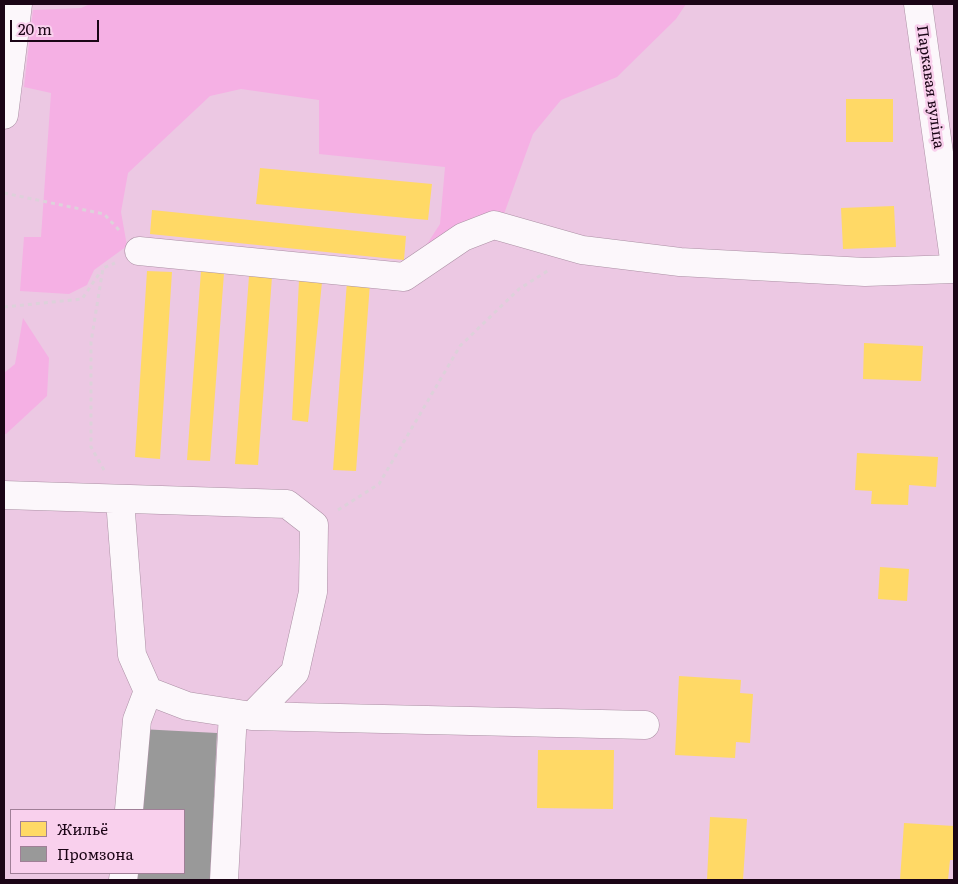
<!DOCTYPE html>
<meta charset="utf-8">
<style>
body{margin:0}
#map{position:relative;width:958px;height:884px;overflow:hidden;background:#ecc8e3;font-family:Literata,serif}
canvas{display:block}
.frame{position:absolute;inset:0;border:5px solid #1b0516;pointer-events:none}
.legend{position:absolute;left:10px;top:809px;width:175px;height:65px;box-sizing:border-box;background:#f9d0ed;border:1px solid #a07f97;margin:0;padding:6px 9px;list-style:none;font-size:15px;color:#1b0516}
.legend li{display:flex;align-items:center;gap:10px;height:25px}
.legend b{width:25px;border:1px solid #a07f97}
.scale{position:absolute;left:10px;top:20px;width:89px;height:22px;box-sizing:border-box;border:2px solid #1b0516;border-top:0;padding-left:6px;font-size:15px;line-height:18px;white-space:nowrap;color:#1b0516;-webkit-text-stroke:4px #f9d0ed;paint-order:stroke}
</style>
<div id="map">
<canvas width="958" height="884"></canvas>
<div class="frame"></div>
<ul class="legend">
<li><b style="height:14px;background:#ffd966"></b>Жильё</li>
<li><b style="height:14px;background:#999"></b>Промзона</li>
</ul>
<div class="scale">20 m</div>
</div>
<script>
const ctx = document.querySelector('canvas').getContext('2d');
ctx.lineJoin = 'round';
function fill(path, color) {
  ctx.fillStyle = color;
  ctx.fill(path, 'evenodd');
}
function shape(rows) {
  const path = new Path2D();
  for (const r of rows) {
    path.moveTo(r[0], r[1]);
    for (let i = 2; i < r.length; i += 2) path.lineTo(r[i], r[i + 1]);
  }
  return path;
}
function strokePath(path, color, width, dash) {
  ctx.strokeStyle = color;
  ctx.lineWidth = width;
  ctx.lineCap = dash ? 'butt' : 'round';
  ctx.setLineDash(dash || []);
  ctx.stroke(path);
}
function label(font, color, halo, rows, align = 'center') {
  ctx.font = font + ' Literata,serif';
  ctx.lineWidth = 5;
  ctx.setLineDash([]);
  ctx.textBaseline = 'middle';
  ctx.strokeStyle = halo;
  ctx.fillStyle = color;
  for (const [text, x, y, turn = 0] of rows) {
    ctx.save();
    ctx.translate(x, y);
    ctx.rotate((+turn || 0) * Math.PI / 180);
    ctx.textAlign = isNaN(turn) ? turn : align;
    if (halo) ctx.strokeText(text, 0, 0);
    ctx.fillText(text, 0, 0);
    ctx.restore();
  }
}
fill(shape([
 [90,4,686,4,676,19,617,77,561,100,533,134,504,214,476,216,416,261,440,224,445,167,319,154,319,100,241,89,210,96,128,173,121,212,127,246,94,270,87,285,69,294,20,291,24,237,41,237,51,93,24,87,33,10,81,8],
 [23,318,49,358,47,396,6,434,4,434,4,373,15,364]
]), '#f5b0e4');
fill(shape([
 [846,99,893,99,893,142,846,142],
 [260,168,432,184,428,220,256,204],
 [894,206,896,247,843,249,841,208],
 [152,210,406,236,404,260,150,234],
 [147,271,172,272,160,459,135,457],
 [201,271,224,273,210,461,187,460],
 [249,276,272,277,258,465,235,464],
 [299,280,322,282,308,422,292,420],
 [347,281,370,283,356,471,333,470],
 [864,343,923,346,921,381,863,379],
 [857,453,938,457,936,487,909,485,908,505,871,504,872,491,855,490],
 [880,567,909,569,907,601,878,599],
 [679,676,741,680,740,693,753,694,750,743,736,742,735,758,675,755],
 [538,750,614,750,613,809,537,808],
 [710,817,747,819,743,880,707,880],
 [904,823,954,826,954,860,950,860,948,880,900,880]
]), '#ffd966');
fill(shape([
 [140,729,217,733,210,880,133,880,133,873,184,873,184,810,136,810]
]), '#999');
const minor = shape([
 [918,4,954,259],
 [4,115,18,4],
 [139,251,404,277,463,237,494,225,582,250,680,262,865,272,954,269],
 [4,495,287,504,314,525,313,592,295,672,252,716,187,706,148,691,132,655,120,500],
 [252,716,645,725],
 [129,810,137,720,148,691],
 [123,880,124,873],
 [224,880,233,713]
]);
strokePath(minor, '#ab90a4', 29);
strokePath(shape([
 [4,193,104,214,119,230],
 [4,307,82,299,101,271],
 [104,470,91,447,91,342,103,268,115,263],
 [338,510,379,484,460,346,519,289,549,270]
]), '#ddd1da', 3, [4, 4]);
strokePath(minor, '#fcf7fb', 28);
label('15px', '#1b0516', '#f9d0ed', [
 ["Паркавая вуліца",930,87,82]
]);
</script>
